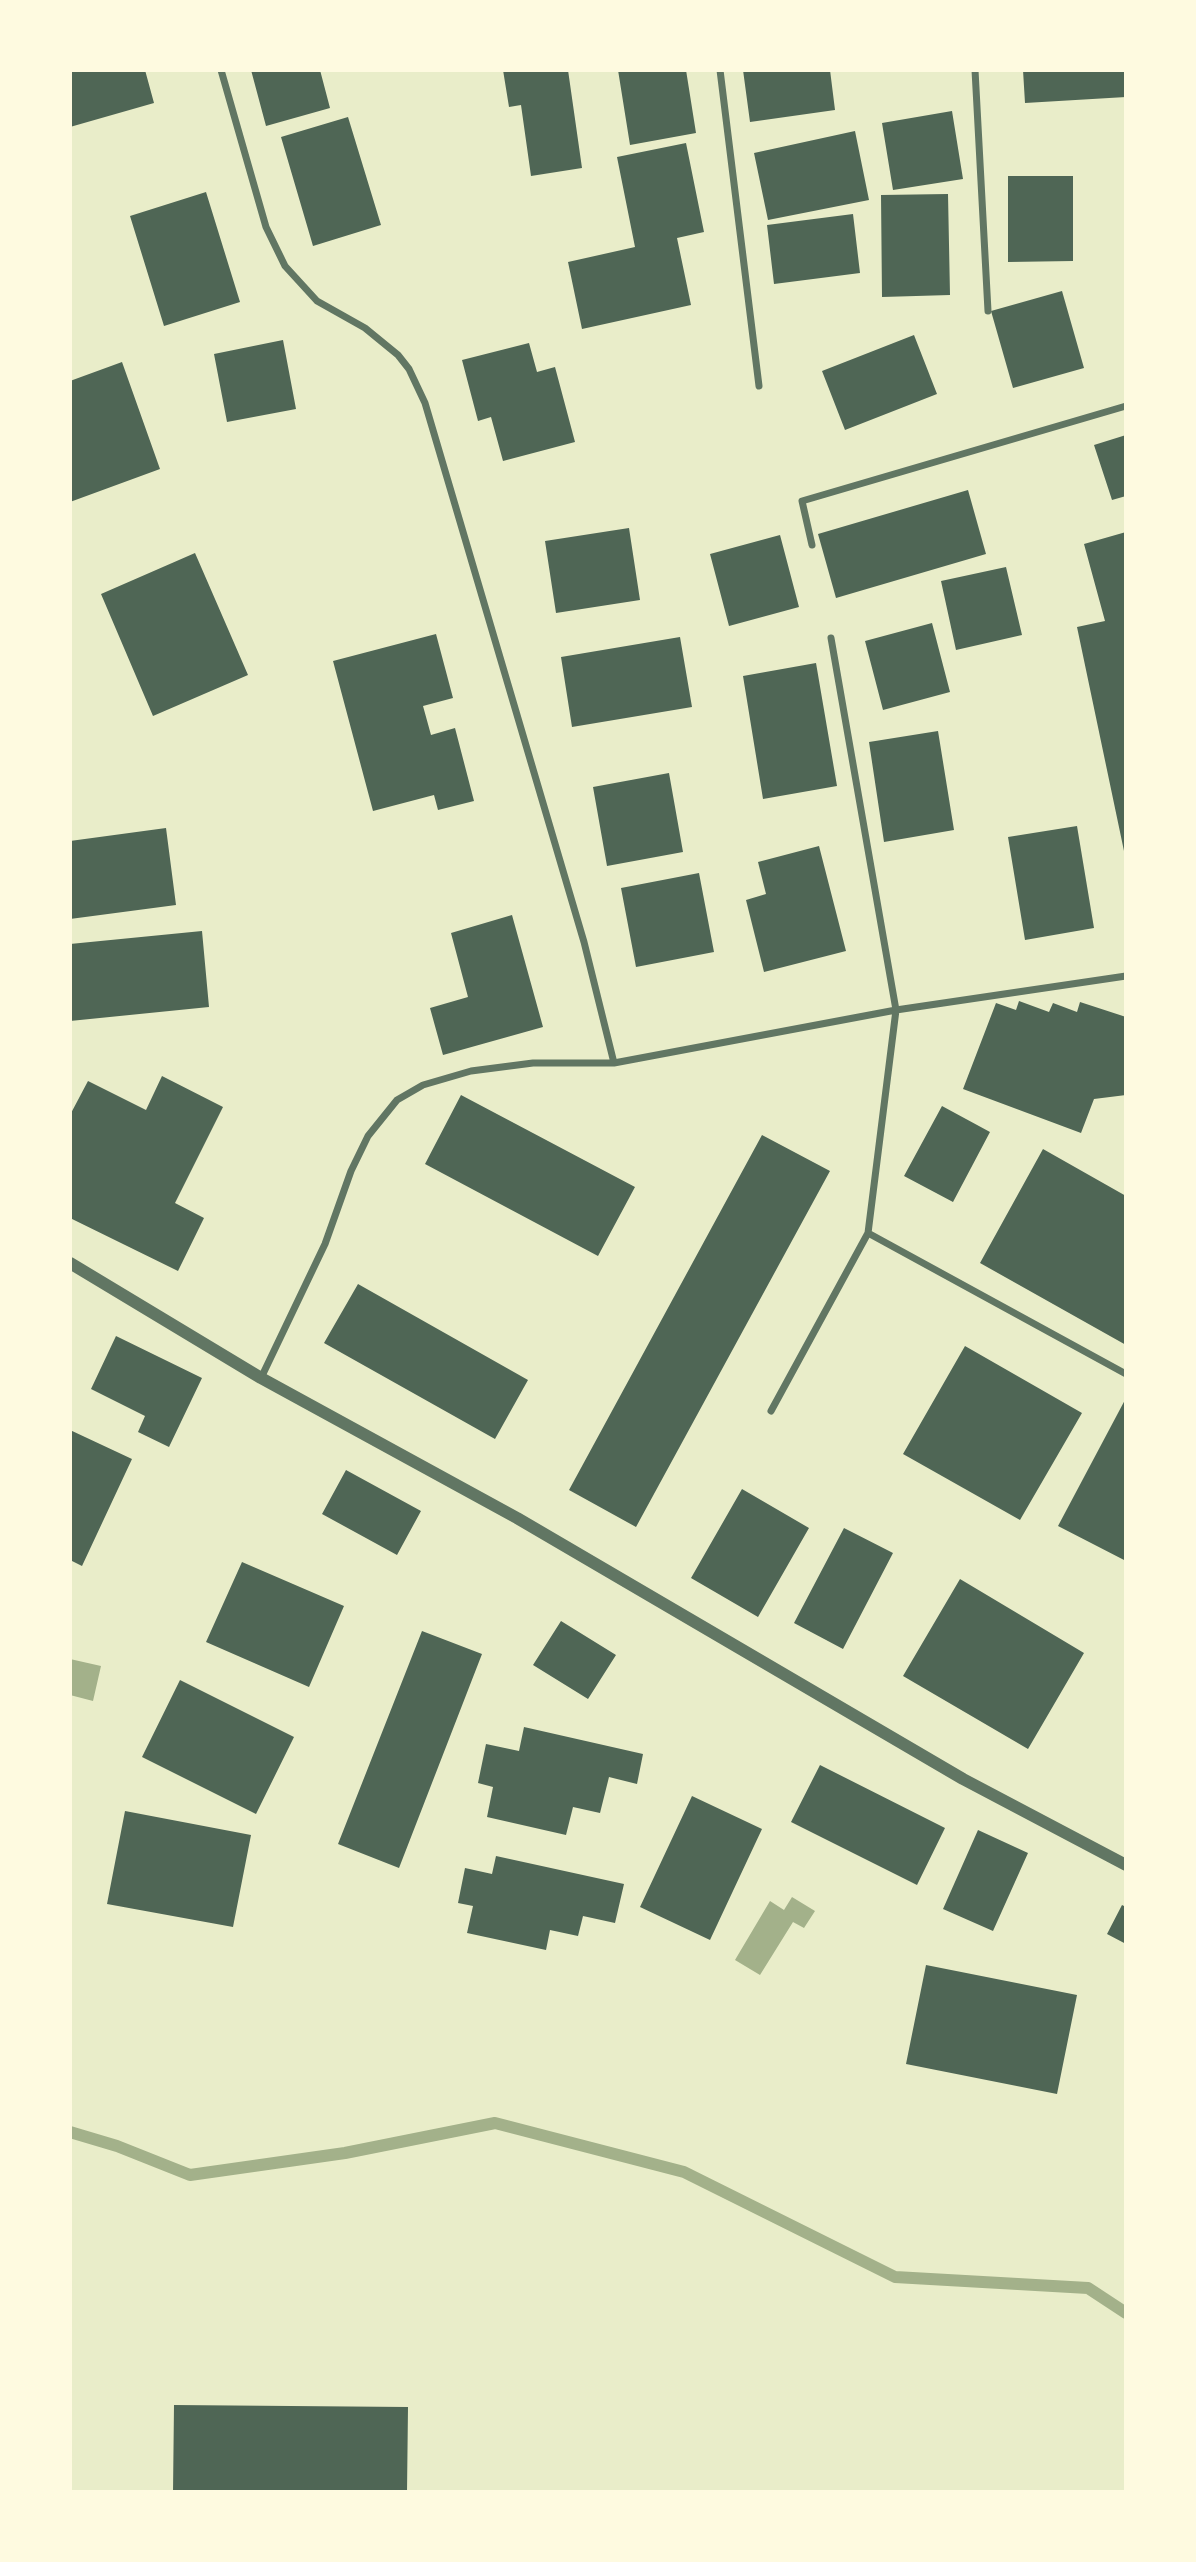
<!DOCTYPE html>
<style>
body{margin:0}
#map{position:relative;width:1196px;height:2562px;overflow:hidden;background:#e9edc9;font-family:Bitter,serif}
canvas{display:block}
.frame{position:absolute;inset:0;border:72px solid #fefae0;pointer-events:none}
</style>
<div id="map">
<canvas width="1196" height="2562"></canvas>
<div class="frame"></div>
</div>
<script>
const ctx = document.querySelector('canvas').getContext('2d');
ctx.lineJoin = 'round';
function fill(path, color) {
  ctx.fillStyle = color;
  ctx.fill(path, 'evenodd');
}
function shape(rows) {
  const path = new Path2D();
  for (const r of rows) {
    path.moveTo(r[0], r[1]);
    for (let i = 2; i < r.length; i += 2) path.lineTo(r[i], r[i + 1]);
  }
  return path;
}
function strokePath(path, color, width, dash) {
  ctx.strokeStyle = color;
  ctx.lineWidth = width;
  ctx.lineCap = dash ? 'butt' : 'round';
  ctx.setLineDash(dash || []);
  ctx.stroke(path);
}
fill(shape([
 [70,1659,101,1666,93,1701,70,1695],
 [792,1897,815,1911,804,1928,793,1922,760,1975,735,1960,770,1901,784,1910]
]), '#a3b18a');
strokePath(shape([
 [70,2132,117,2146,190,2175,345,2153,495,2123,684,2172,895,2277,1088,2288,1126,2313]
]), '#a3b18a', 12);
fill(shape([
 [70,70,145,70,154,103,70,127],
 [251,70,320,70,330,108,266,126],
 [503,70,568,70,582,168,531,176,521,105,509,107],
 [618,70,686,70,696,133,630,145],
 [743,70,830,70,835,110,750,122],
 [1023,70,1126,70,1126,97,1025,103],
 [952,111,963,179,893,190,882,123],
 [348,117,381,225,313,246,281,137],
 [855,131,869,200,768,220,754,153],
 [686,143,704,232,677,238,691,305,582,329,568,262,635,247,617,157],
 [1008,176,1073,176,1073,261,1008,262],
 [206,192,240,302,164,326,130,216],
 [948,194,950,295,882,297,881,195],
 [853,214,860,273,774,284,767,225],
 [1062,291,1084,368,1013,388,991,311],
 [914,335,937,394,845,430,822,371],
 [283,340,296,409,227,422,214,354],
 [529,343,537,372,555,367,575,442,503,461,491,417,478,421,462,360],
 [122,362,160,469,70,502,70,381],
 [1126,435,1126,496,1112,500,1094,445],
 [968,490,986,554,836,598,818,534],
 [629,528,640,600,556,613,545,541],
 [1126,532,1126,850,1124,851,1077,627,1105,621,1084,544],
 [780,535,799,607,729,626,710,554],
 [195,553,248,675,153,716,101,594],
 [1006,567,1022,635,956,650,941,581],
 [932,623,950,692,883,710,865,641],
 [436,634,453,698,423,706,431,735,455,728,474,801,438,810,434,795,373,811,333,661],
 [680,637,692,707,572,727,561,657],
 [816,663,837,786,763,799,743,676],
 [938,731,954,830,884,842,869,742],
 [669,773,683,852,607,866,593,787],
 [1077,826,1094,928,1025,940,1008,837],
 [166,828,176,905,70,919,70,841],
 [819,846,846,951,764,972,746,900,766,894,758,862],
 [699,873,714,952,636,967,621,888],
 [512,915,543,1027,443,1055,430,1008,468,997,451,933],
 [202,931,209,1007,70,1021,70,944],
 [1019,1001,1049,1012,1053,1003,1077,1012,1080,1002,1126,1017,1126,1095,1094,1099,1081,1133,963,1089,996,1003,1016,1010],
 [162,1076,223,1107,175,1203,204,1218,178,1271,70,1218,70,1115,88,1081,146,1110],
 [461,1095,635,1187,598,1256,425,1164],
 [942,1106,990,1132,953,1202,904,1176],
 [762,1135,830,1171,636,1527,569,1490],
 [1043,1149,1126,1196,1126,1345,980,1263],
 [358,1284,528,1380,495,1439,324,1343],
 [116,1336,202,1378,169,1447,138,1432,145,1416,91,1389],
 [965,1346,1082,1413,1020,1520,903,1454],
 [1126,1398,1126,1561,1058,1526],
 [70,1430,132,1459,82,1566,70,1560],
 [346,1470,421,1511,397,1555,322,1514],
 [742,1489,809,1528,758,1617,691,1578],
 [844,1528,893,1553,843,1649,794,1623],
 [242,1562,344,1606,309,1687,206,1642],
 [960,1579,1084,1653,1028,1749,903,1676],
 [561,1621,616,1655,588,1699,533,1665],
 [422,1631,482,1654,399,1868,338,1844],
 [180,1680,294,1737,256,1814,142,1757],
 [524,1727,643,1754,637,1784,609,1777,600,1813,573,1807,566,1835,487,1817,493,1787,478,1783,486,1744,519,1751],
 [820,1765,945,1828,917,1885,791,1822],
 [692,1796,762,1829,710,1940,640,1907],
 [125,1811,251,1835,233,1927,107,1904],
 [978,1830,1028,1853,993,1931,943,1909],
 [496,1856,624,1884,615,1923,583,1916,578,1936,550,1930,546,1950,467,1933,473,1906,458,1903,465,1868,492,1874],
 [1122,1905,1126,1907,1126,1944,1107,1934],
 [926,1965,1077,1995,1057,2094,906,2064],
 [174,2405,408,2407,407,2492,173,2492]
]), '#4f6655');
strokePath(shape([
 [221,70,266,227,285,266,317,301,365,328,398,355,409,369,425,403,584,942,614,1063,533,1063,471,1071,423,1085,397,1100,368,1136,351,1171,325,1244,261,1378],
 [720,70,759,386],
 [975,70,988,311],
 [812,545,802,501,1126,406],
 [614,1063,896,1010,1126,976],
 [868,1233,1126,1374],
 [771,1411,868,1233,896,1010,831,638]
]), '#617663', 7);
strokePath(shape([
 [70,1263,261,1378,517,1518,963,1779,1126,1865]
]), '#617663', 12);
</script>
